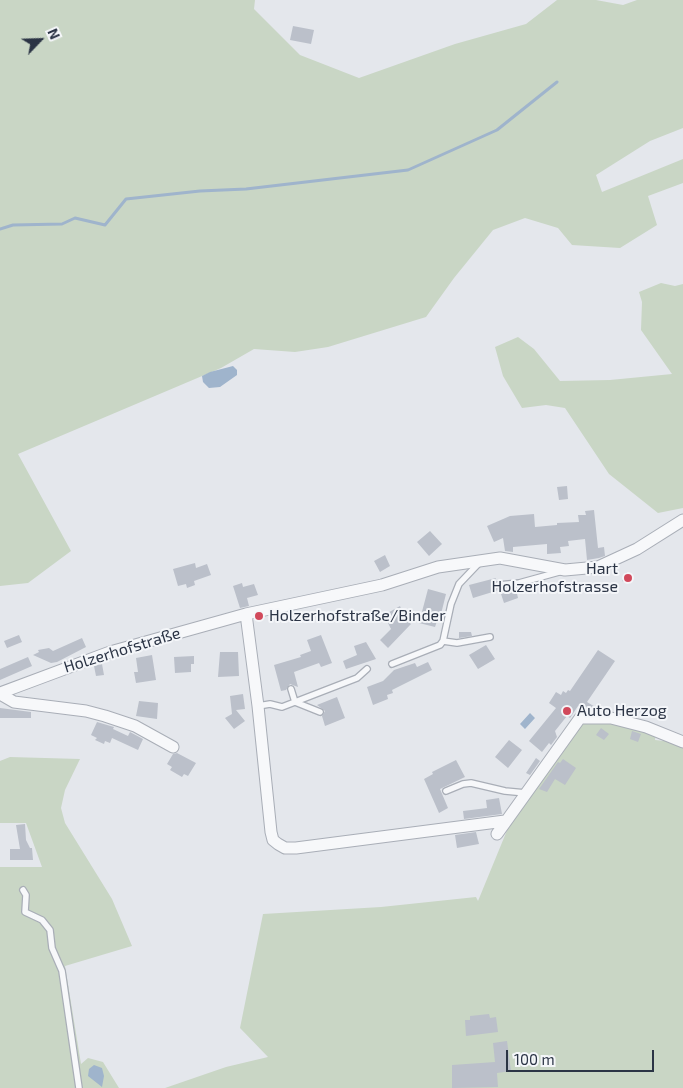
<!DOCTYPE html>
<meta charset="utf-8">
<style>
body{margin:0}
#map{position:relative;width:683px;height:1088px;overflow:hidden;background:#e4e7ec;font-family:"Exo 2",sans-serif}
canvas{display:block}
.north{position:absolute;left:15px;top:15px;width:50px;height:50px;-webkit-text-stroke:4px #f4f6f9;paint-order:stroke;rotate:66deg;font-size:14px;font-weight:700;line-height:20px;text-align:center;color:#2b3445}
.north::after{content:'';display:block;margin:auto;width:18px;height:22px;background:#2b3445;clip-path:polygon(50% 0,100% 100%,50% 72%,0 100%)}
.scale{position:absolute;left:506px;top:1050px;width:148px;height:22px;box-sizing:border-box;border:2px solid #2b3445;border-top:0;padding-left:6px;font-size:15px;line-height:18px;white-space:nowrap;color:#2b3445;-webkit-text-stroke:4px #f4f6f9;paint-order:stroke}
</style>
<div id="map">
<canvas width="683" height="1088"></canvas>
<div class="north">N</div>
<div class="scale">100 m</div>
</div>
<script>
const ctx = document.querySelector('canvas').getContext('2d');
ctx.lineJoin = 'round';
function fill(path, color) {
  ctx.fillStyle = color;
  ctx.fill(path, 'evenodd');
}
function shape(rows) {
  const path = new Path2D();
  for (const r of rows) {
    path.moveTo(r[0], r[1]);
    for (let i = 2; i < r.length; i += 2) path.lineTo(r[i], r[i + 1]);
  }
  return path;
}
function strokePath(path, color, width, dash) {
  ctx.strokeStyle = color;
  ctx.lineWidth = width;
  ctx.lineCap = dash ? 'butt' : 'round';
  ctx.setLineDash(dash || []);
  ctx.stroke(path);
}
function label(font, color, halo, rows, align = 'center') {
  ctx.font = font + ' "Exo 2",sans-serif';
  ctx.lineWidth = 4;
  ctx.setLineDash([]);
  ctx.textBaseline = 'middle';
  ctx.strokeStyle = halo;
  ctx.fillStyle = color;
  for (const [text, x, y, turn = 0] of rows) {
    ctx.save();
    ctx.translate(x, y);
    ctx.rotate((+turn || 0) * Math.PI / 180);
    ctx.textAlign = isNaN(turn) ? turn : align;
    if (halo) ctx.strokeText(text, 0, 0);
    ctx.fillText(text, 0, 0);
    ctx.restore();
  }
}
fill(shape([
 [0,0,255,0,254,9,300,55,359,78,455,44,526,24,557,0,596,0,623,5,637,0,683,0,683,128,650,141,596,175,602,192,683,159,683,183,648,196,657,225,620,248,572,245,558,228,525,218,493,230,454,278,426,317,328,347,295,352,254,349,221,368,18,454,71,551,28,583,0,586],
 [661,283,675,286,683,284,683,508,658,513,609,474,565,408,546,405,522,408,503,376,495,347,518,337,534,349,560,381,610,380,672,374,641,330,642,302,639,292],
 [604,719,656,733,655,740,683,743,683,1088,165,1088,226,1067,268,1057,240,1028,263,914,381,907,476,897,478,901,508,828,579,725,588,721],
 [10,757,80,759,65,790,61,808,65,823,112,899,132,946,65,966,81,1064,88,1058,103,1062,119,1088,0,1088,0,867,42,867,26,823,0,823,0,761]
]), '#c9d6c5');
fill(shape([
 [233,366,237,370,237,375,220,387,209,388,203,382,202,376,210,372],
 [530,713,535,718,525,729,520,724],
 [94,1065,102,1068,104,1076,102,1087,88,1076,89,1069]
]), '#9fb4cc');
strokePath(shape([
 [0,229,13,225,62,224,75,218,105,225,126,199,200,191,246,189,408,170,497,130,557,82]
]), '#9fb4cc', 3);
fill(shape([
 [293,26,314,30,311,44,290,40],
 [567,486,568,499,559,500,557,487],
 [594,510,598,548,604,547,605,556,599,558,587,560,585,539,568,541,569,546,560,547,561,553,547,554,547,544,513,547,513,552,505,551,503,538,494,542,487,526,510,516,534,514,535,527,557,525,557,523,579,522,578,515,586,515,585,511],
 [430,531,442,544,429,556,417,542],
 [385,555,390,566,380,572,374,561],
 [195,563,196,568,207,564,211,575,194,581,195,585,187,588,186,584,178,586,173,569],
 [626,572,633,576,629,584,622,581],
 [496,578,493,586,499,590,473,598,469,585],
 [242,583,243,587,254,584,258,595,247,598,249,606,240,608,233,586],
 [428,589,446,594,439,622,437,621,435,627,419,623],
 [516,589,518,598,504,603,501,594],
 [400,606,405,619,411,624,388,648,380,640,391,629,384,615],
 [459,632,471,632,472,636,459,638],
 [19,635,22,642,7,648,4,641],
 [321,635,332,663,321,667,319,663,294,672,298,687,290,684,286,690,281,691,274,665,301,657,300,655,311,651,307,640],
 [82,638,86,647,57,662,51,663,33,655,39,652,38,650,49,648,53,651],
 [366,642,376,659,346,669,343,661,357,655,354,646],
 [486,645,495,659,478,669,469,655],
 [598,650,615,661,587,702,597,708,595,710,585,710,578,706,570,718,567,716,555,731,557,737,551,745,549,743,542,752,529,741,556,708,549,703,556,692,561,695,563,691,566,693,568,690,570,691],
 [220,652,238,652,239,676,218,677],
 [152,655,156,680,136,683,134,672,138,672,136,658],
 [194,656,194,664,191,664,191,672,175,673,174,657],
 [28,657,32,666,0,680,0,669],
 [428,662,432,670,392,690,393,693,387,695,388,699,373,705,367,687,383,681,394,670,415,663,417,667],
 [102,664,104,675,96,676,94,666],
 [243,694,245,709,236,710,245,721,234,729,225,718,232,714,230,696],
 [337,697,345,718,325,726,322,716,325,711,317,705],
 [139,701,158,703,157,719,136,716],
 [0,708,31,712,31,718,0,718],
 [97,722,114,727,113,729,128,736,130,732,143,739,138,750,112,738,110,743,105,741,104,744,95,740,97,738,91,735],
 [601,728,609,734,604,740,596,735],
 [632,731,641,734,638,742,630,739],
 [509,740,522,750,508,768,495,757],
 [177,753,196,763,188,776,184,774,182,777,170,770,172,767,167,764,173,754],
 [536,758,540,761,530,775,526,773],
 [563,759,576,768,565,785,555,779,547,792,539,789,558,762,560,763],
 [456,760,465,777,440,789,448,808,439,813,424,779,433,774,432,772],
 [499,798,502,814,464,819,463,811,487,808,486,800],
 [25,824,26,840,30,848,32,848,33,860,10,860,10,849,20,849,16,825],
 [476,832,479,844,457,848,455,835],
 [489,1014,490,1018,496,1017,498,1032,466,1036,465,1020,470,1020,470,1016],
 [507,1041,511,1071,497,1073,498,1087,452,1088,452,1065,495,1062,493,1043]
]), '#bbc0ca');
const service = shape([
 [498,585,519,583,559,572],
 [443,641,457,643,490,637],
 [392,664,440,645,443,641,451,604,459,584,479,563],
 [291,689,295,702,320,712],
 [258,706,270,704,282,707,357,678,367,669],
 [446,791,463,784,471,783,505,791,526,793],
 [23,890,26,895,25,912,42,920,50,930,52,948,62,971,79,1088]
]);
const minor = shape([
 [246,614,258,706,271,832,273,840,278,844,285,848,296,848,505,821],
 [0,693,110,652,246,614,382,585,438,567,500,558,565,570,598,567,637,549,683,520],
 [0,694,14,702,86,711,105,716,135,726,173,747],
 [497,834,580,718,611,718,646,727,683,742]
]);
strokePath(service, '#a9aeb7', 8);
strokePath(minor, '#a9aeb7', 13);
strokePath(service, '#f7f8fa', 5.5);
strokePath(minor, '#f7f8fa', 11);
for (const [x, y, r, color] of [
 [628,578,5,"#d1495b"],
 [259,616,5,"#d1495b"],
 [567,711,5,"#d1495b"]
]) {
  const dot = new Path2D();
  dot.arc(x, y, r, 0, 2 * Math.PI);
  ctx.fillStyle = color;
  ctx.fill(dot);
  strokePath(dot, '#f4f6f9', 2);
}
label('16px', '#2b3445', '#f4f6f9', [
 ["Hart",618,569,"right"],
 ["Holzerhofstrasse",618,587,"right"],
 ["Holzerhofstraße/Binder",269,616],
 ["Auto Herzog",577,711]
], 'left');
label('16px', '#2b3445', '#f4f6f9', [
 ["Holzerhofstraße",122,650,-17]
]);
</script>
